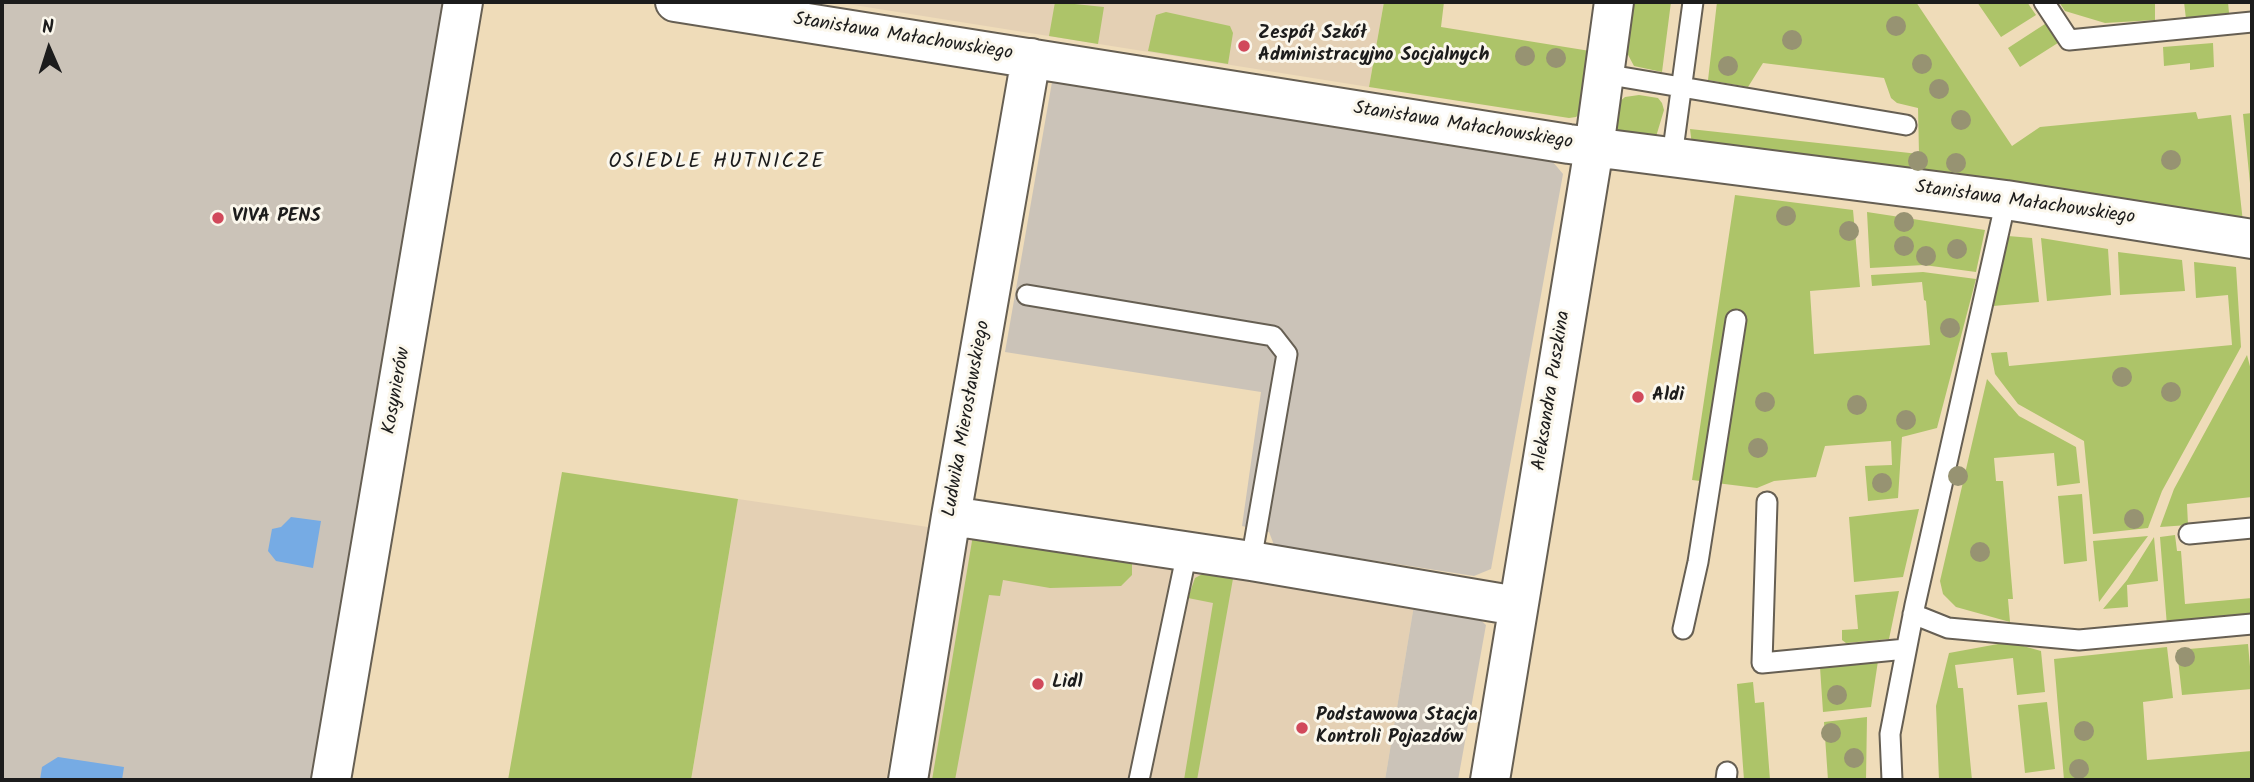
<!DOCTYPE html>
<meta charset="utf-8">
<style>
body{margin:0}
#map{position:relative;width:2254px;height:782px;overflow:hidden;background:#efdcb9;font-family:Kalam,sans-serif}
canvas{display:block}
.frame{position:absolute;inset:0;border:4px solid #1c1c1c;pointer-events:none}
.north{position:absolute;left:14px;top:14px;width:70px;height:70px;-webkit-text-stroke:5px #fbf7ec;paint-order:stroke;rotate:357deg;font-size:19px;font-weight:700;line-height:28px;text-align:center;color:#1c1c1c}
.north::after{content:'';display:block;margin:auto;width:24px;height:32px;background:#1c1c1c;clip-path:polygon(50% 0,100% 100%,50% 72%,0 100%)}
</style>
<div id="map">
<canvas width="2254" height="782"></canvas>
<div class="frame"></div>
<div class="north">N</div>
</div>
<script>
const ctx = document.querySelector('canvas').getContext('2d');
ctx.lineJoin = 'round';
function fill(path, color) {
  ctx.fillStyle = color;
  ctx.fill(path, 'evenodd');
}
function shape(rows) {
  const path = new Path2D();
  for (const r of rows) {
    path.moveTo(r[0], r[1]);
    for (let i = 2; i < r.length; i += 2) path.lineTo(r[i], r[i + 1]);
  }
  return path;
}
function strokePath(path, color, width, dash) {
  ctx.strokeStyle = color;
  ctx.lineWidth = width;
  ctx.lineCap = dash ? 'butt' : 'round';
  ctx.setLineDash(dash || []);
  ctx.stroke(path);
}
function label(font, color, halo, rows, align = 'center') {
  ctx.font = font + ' Kalam,sans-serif';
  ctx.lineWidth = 6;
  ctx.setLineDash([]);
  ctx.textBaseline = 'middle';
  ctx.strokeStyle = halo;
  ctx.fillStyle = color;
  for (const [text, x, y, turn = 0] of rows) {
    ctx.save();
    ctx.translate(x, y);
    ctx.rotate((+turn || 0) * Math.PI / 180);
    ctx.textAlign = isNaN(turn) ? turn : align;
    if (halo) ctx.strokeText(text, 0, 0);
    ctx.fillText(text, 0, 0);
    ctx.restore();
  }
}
fill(shape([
 [835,2,1384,2,1369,87],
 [738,499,928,527,886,780,691,780],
 [968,537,1415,599,1385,780,922,780,960,545]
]), '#e4d0b4');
fill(shape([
 [2,2,463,2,332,780,2,780],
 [1052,82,1553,162,1563,174,1491,569,1474,576,1274,545,1269,532,1242,526,1261,392,1005,352],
 [1415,599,1472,612,1486,625,1458,780,1385,780]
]), '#cbc3b8');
fill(shape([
 [1055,2,1104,7,1098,44,1049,36],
 [1384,2,1444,2,1441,27,1590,51,1582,112,1576,117,1569,118,1369,87],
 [1632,2,1671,2,1662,72,1634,66,1626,51],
 [1717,2,1916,2,2012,146,2040,127,2196,112,2198,119,2231,115,2243,222,1692,145,1690,129,1919,154,1918,108,1897,103,1891,98,1884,78,1763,63,1748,87,1708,80],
 [1977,2,2027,2,2036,15,2001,37],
 [2059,2,2155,2,2155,20,2105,23,2065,11],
 [2184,2,2228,2,2229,13,2186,19],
 [1166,12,1230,26,1233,33,1228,64,1148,51,1156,15],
 [2048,22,2061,41,2020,67,2008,48],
 [2213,43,2214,67,2190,70,2190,63,2164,66,2163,47],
 [1639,95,1658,98,1662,103,1664,110,1655,140,1619,135,1615,130,1618,103,1625,97],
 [2252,113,2252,203,2243,114],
 [1735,195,1853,210,1860,287,1810,291,1814,354,1930,345,1926,301,1924,300,1922,282,1872,286,1871,275,1923,272,1976,279,1937,428,1902,437,1898,498,1868,501,1865,466,1892,465,1891,441,1825,446,1816,477,1774,481,1757,488,1692,480],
 [1867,212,1985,230,1976,272,1924,265,1870,268],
 [2008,236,2032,238,2039,302,1993,306],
 [2041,238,2108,249,2111,295,2047,301],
 [2118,252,2182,260,2185,291,2120,295],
 [2194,262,2236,267,2241,347,2162,491,2148,528,2093,534,2084,441,2018,404,1995,374,1991,353,2007,352,2009,366,2232,345,2228,295,2196,298],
 [2247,355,2252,374,2252,497,2187,504,2188,525,2160,527,2174,489],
 [1987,379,2019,416,2076,447,2080,483,2057,486,2054,453,1994,458,1996,481,2003,481,2013,599,2008,599,2010,622,1956,607,1943,594,1940,581],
 [562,472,738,499,691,780,508,780],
 [2082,494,2087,561,2064,564,2058,496],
 [1919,509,1903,577,1854,582,1849,517],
 [973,535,1123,557,1132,563,1132,575,1121,586,1050,588,1003,580,1000,596,989,595,955,780,932,780],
 [2175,535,2177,551,2181,551,2185,604,2252,598,2252,618,2167,626,2160,537],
 [2148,536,2099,602,2093,541],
 [2154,537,2158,581,2127,585,2128,607,2103,609,2127,580],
 [1208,571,1234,573,1197,780,1184,780,1213,603,1188,598,1195,578],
 [1899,591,1889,639,1846,643,1842,640,1842,630,1858,629,1855,595],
 [2009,642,2041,651,2045,692,2017,695,2013,658,1955,665,1958,688,1963,688,1972,780,1939,780,1936,706,1949,653],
 [2248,644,2252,689,2182,695,2177,650],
 [2167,647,2173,698,2143,702,2147,760,2252,751,2252,780,2064,780,2054,659],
 [1878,661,1871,707,1823,712,1820,667],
 [1753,682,1755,703,1764,702,1770,780,1744,780,1737,684],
 [2047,702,2055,769,2025,773,2018,705],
 [1867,717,1866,780,1828,780,1824,722]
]), '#adc469');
fill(shape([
 [291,517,321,521,313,568,276,561,268,551,272,529,281,527],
 [58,757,124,767,122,780,40,780,42,767]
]), '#76abe4');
const service = shape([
 [2044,2,2069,40,2252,22],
 [1604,74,1906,125],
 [1672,157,1693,2],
 [1027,295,1273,336,1287,354,1251,561],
 [1767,502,1762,663,1906,649],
 [2189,534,2252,528],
 [1913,614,1948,628,2079,640,2252,624],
 [1683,629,1698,562,1736,320],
 [1139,780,1187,552],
 [1726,780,1727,772],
 [1892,780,1890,734,1915,605,2006,200]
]);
const minor = shape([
 [675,2,1569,144,2006,200,2252,239],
 [951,516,1251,561,1517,606],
 [331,780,463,2],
 [908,780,951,516,1031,58],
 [1490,780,1594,148,1614,2]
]);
strokePath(service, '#665f53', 23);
strokePath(minor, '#665f53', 42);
strokePath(service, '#fff', 19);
strokePath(minor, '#fff', 38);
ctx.fillStyle = '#979372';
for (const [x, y] of [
 [1896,26],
 [1792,40],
 [1525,56],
 [1556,58],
 [1922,64],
 [1728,66],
 [1939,89],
 [1961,120],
 [2171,160],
 [1918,161],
 [1956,163],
 [1786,216],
 [1904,222],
 [1849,231],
 [1904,246],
 [1957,249],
 [1926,256],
 [1950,328],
 [2122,377],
 [2171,392],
 [1765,402],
 [1857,405],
 [1906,420],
 [1758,448],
 [1958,476],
 [1882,483],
 [2134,519],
 [1980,552],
 [2185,657],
 [1837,695],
 [2084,731],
 [1831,733],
 [1854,758],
 [2079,769]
]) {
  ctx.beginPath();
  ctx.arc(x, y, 10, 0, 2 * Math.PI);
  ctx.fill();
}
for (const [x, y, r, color] of [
 [1244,46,7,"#d1495b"],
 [218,218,7,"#d1495b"],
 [1638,397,7,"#d1495b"],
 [1038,684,7,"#d1495b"],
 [1302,728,7,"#d1495b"]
]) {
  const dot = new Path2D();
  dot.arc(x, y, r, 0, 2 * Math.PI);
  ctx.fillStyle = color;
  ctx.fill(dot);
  strokePath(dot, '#fbf7ec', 2.5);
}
label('bold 19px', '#1c1c1c', '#fbf7ec', [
 ["Zespół Szkół",1258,35],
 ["Administracyjno Socjalnych",1258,57],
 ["VIVA PENS",232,218],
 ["Aldi",1652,397],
 ["Lidl",1052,684],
 ["Podstawowa Stacja",1316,717],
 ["Kontroli Pojazdów",1316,739]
], 'left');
label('19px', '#1c1c1c', '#fbf7ec', [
 ["Stanisława Małachowskiego",903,38,9],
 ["Stanisława Małachowskiego",1463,127,9],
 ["Stanisława Małachowskiego",2025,204,8],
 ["Kosynierów",398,391,-80],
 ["Aleksandra Puszkina",1553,391,-81],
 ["Ludwika Mierosławskiego",968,419,-80]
]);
ctx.letterSpacing = '2px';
label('21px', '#1c1c1c', '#fbf7ec', [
 ["OSIEDLE HUTNICZE",717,163]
]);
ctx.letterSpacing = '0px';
</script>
